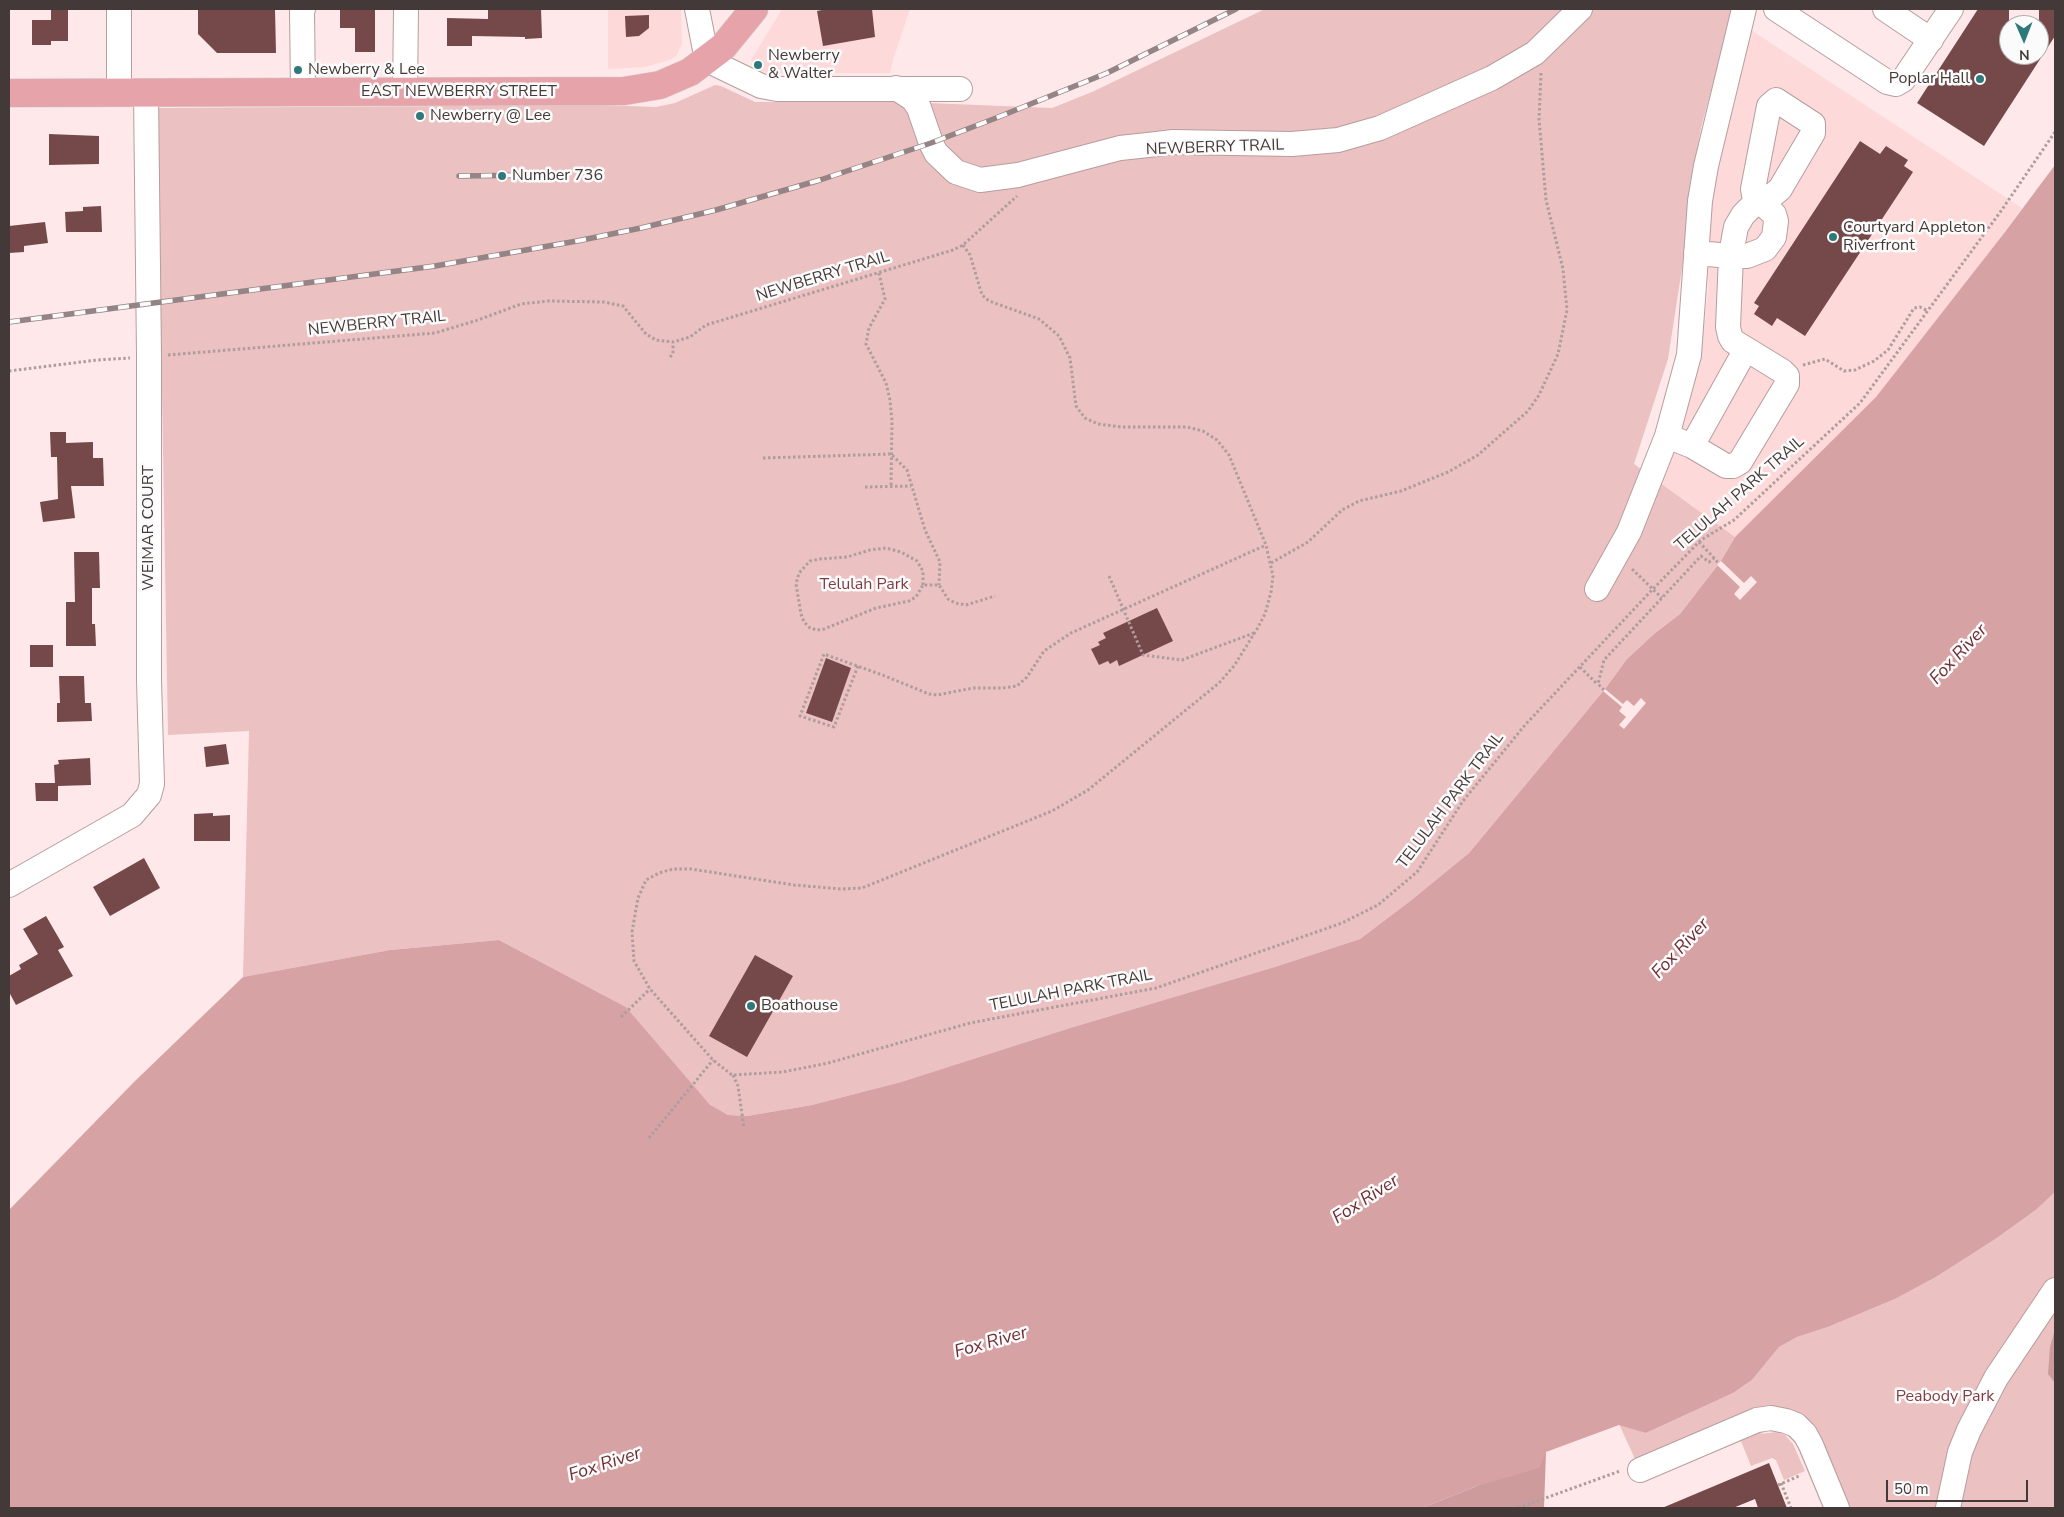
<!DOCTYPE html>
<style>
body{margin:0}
#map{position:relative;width:2064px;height:1517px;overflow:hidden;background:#fee8e9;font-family:"Nunito Sans",sans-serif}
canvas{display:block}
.frame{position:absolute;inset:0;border:10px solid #443939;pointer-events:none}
.north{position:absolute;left:1999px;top:15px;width:50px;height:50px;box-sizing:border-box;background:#fbfbfb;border:1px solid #b2adad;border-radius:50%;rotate:179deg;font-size:14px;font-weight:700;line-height:20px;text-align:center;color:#443939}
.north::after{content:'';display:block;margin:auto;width:18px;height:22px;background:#2f797a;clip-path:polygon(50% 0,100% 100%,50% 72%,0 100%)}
.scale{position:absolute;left:1886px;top:1480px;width:142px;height:22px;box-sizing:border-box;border:2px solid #443939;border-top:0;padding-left:6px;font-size:15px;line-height:18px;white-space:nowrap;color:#443939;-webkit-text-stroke:4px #fbfbfb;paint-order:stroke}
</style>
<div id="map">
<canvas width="2064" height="1517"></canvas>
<div class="frame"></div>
<div class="north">N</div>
<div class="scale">50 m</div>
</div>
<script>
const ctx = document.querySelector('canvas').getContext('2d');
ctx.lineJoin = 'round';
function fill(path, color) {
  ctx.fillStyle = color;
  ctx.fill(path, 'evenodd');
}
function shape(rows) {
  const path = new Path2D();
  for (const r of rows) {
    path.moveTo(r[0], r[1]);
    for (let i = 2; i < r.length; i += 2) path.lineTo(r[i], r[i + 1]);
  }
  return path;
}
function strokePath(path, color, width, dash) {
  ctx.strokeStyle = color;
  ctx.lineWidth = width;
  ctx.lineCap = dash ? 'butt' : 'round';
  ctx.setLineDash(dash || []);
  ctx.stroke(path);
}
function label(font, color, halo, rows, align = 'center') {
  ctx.font = font + ' "Nunito Sans",sans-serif';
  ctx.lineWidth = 5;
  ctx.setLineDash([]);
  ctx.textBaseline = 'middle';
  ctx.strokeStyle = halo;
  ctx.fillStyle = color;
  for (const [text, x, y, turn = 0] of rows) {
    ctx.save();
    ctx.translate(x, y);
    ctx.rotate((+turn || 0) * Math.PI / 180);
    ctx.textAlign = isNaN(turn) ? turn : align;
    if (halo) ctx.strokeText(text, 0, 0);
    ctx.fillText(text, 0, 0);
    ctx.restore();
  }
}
fill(shape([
 [608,9,681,9,682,43,677,55,670,60,645,67,608,69],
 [782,9,910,9,893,60,890,73,767,73,761,71,751,60],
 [1751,30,2022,208,2005,232,1876,397,1735,537,1662,484,1697,363,1704,328,1708,289,1709,223,1716,178]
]), '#fdd9da');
fill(shape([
 [1265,9,1733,9,1701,128,1691,183,1687,236,1668,359,1634,464,1735,537,1721,561,1680,614,1654,634,1627,659,1605,689,1469,853,1409,902,1360,939,1278,966,1070,1028,901,1082,812,1105,747,1116,728,1115,710,1106,626,1007,499,940,390,950,243,977,249,731,168,735,157,108,599,105,656,107,675,103,715,85,721,86,755,102,903,102,1052,108,1092,92],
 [2055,1192,2055,1508,1823,1508,1796,1444,1786,1434,1778,1430,1767,1431,1760,1434,1777,1432,1785,1435,1793,1444,1805,1471,1784,1480,1776,1460,1772,1458,1751,1466,1741,1441,1674,1468,1640,1470,1619,1424,1646,1433,1733,1393,1752,1380,1779,1347,1797,1337,1828,1327,1895,1299,1936,1277,1997,1238,2037,1209]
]), '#ecc1c2');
fill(shape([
 [2055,1329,2055,1383,2048,1374,2050,1347],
 [1546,1452,1544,1508,1422,1508,1477,1486]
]), '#ce9b9d');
fill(shape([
 [2055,165,2055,1192,2037,1209,1997,1238,1936,1277,1895,1299,1828,1327,1797,1337,1779,1347,1752,1380,1733,1393,1646,1433,1619,1425,1546,1452,1539,1468,1477,1486,1422,1508,9,1508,9,1210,134,1082,243,977,390,950,499,940,626,1007,710,1105,728,1115,747,1116,812,1105,901,1082,1070,1028,1278,966,1360,939,1409,902,1469,853,1605,689,1627,659,1654,634,1680,614,1721,561,1735,537,1876,397,2005,232]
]), '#d6a2a4');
fill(shape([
 [1721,561,1744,583,1751,576,1757,582,1740,600,1734,594,1740,587,1717,565],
 [1605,689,1623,704,1627,700,1634,706,1641,698,1646,703,1624,729,1619,725,1626,717,1619,711,1622,707,1603,691]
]), '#fee8e9');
fill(shape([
 [51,9,68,9,68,41,51,41,51,45,32,45,32,20,51,20],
 [198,9,275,9,276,53,217,53,198,34],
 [340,9,375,9,375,52,355,52,355,28,340,28],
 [488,9,541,9,542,38,525,39,525,37,472,36,472,46,447,46,447,18,488,19],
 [827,9,872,9,875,37,823,46,817,11],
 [1978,9,2009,9,2009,55,2039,55,2039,9,2055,9,2055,36,1984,146,1917,103],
 [649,15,649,28,639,36,626,37,625,16],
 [49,134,99,136,99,164,49,165],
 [1860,141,1880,154,1886,146,1908,160,1904,166,1913,172,1805,336,1777,318,1772,326,1754,314,1759,306,1754,303],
 [101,206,102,232,66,232,65,212,83,211,83,207],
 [45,222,48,243,24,246,24,252,9,253,9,226],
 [50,432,66,432,66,443,93,442,93,458,103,458,104,486,71,486,75,518,43,522,40,502,58,499,57,457,51,457],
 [74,552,99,552,100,588,92,588,92,624,95,624,96,646,66,646,66,602,75,602],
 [1157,608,1173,641,1119,666,1117,660,1110,664,1108,661,1099,665,1091,649,1100,645,1098,642,1106,638,1103,633],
 [30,645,53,645,53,667,30,667],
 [826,658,851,668,832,722,806,713],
 [59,676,84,676,85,703,91,703,92,721,57,722,57,703,60,703],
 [226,744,229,764,206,767,204,747],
 [90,758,91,785,58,786,58,801,36,801,35,783,55,783,54,765,59,764,58,760],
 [213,813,213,816,230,815,230,841,194,841,194,814],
 [144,858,160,888,110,916,93,887],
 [46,916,64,947,58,950,73,976,16,1005,9,992,9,976,21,969,19,965,38,954,23,929],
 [755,955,793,976,747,1057,709,1036],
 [1769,1463,1787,1508,1758,1508,1755,1499,1733,1508,1662,1508]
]), '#75484a');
const minor = shape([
 [119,9,119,93],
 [697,9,707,60,761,86,777,89,960,89],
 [1776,9,1887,82,1896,84,1903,80,1951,9],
 [1885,9,1931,40],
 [896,88,913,99,919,108,931,143,936,153,956,172,980,180,1018,175,1120,148,1148,145,1173,142,1292,144,1338,140,1380,128,1492,78,1535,53,1580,9],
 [303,93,302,11,303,9],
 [405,93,406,9],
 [1667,436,1692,446,1726,466,1733,466,1740,462,1787,384,1787,376,1782,371,1733,341,1730,336,1728,327,1731,256,1731,254,1736,227,1743,215,1753,205,1760,202,1766,198,1774,194,1780,189,1813,133,1813,124,1776,100,1769,106,1753,189,1754,195,1760,202,1774,214,1776,221,1774,237,1765,249,1747,256,1731,256,1696,253],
 [1692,446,1746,349],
 [1597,589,1629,532,1667,436,1689,355,1700,201,1706,166,1744,9],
 [9,885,132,815,149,795,152,784,149,680,149,356,146,93],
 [1640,1470,1757,1420,1771,1418,1786,1421,1796,1425,1805,1434,1811,1445,1837,1508],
 [1948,1508,1960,1452,1969,1430,1996,1378,2055,1290]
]);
const major = shape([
 [9,93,624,91,660,85,690,72,723,47,754,9]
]);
strokePath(minor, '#b79d9e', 26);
strokePath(major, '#d2cfcf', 29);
strokePath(shape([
 [963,245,970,255,982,295,989,301,1039,319,1059,336,1070,358,1076,406,1085,418,1098,424,1121,427,1187,427,1203,431,1217,440,1229,455,1266,545,1273,576,1271,592,1265,614,1257,629,1234,666,1219,683,1088,790,1052,811,862,888,841,889,794,885,691,869,673,869,659,873,646,880,638,898,632,932,634,961,650,989,713,1060,732,1075,783,1072,828,1063,970,1023,1156,988,1342,923,1378,905,1417,872,1463,801,1525,725,1652,590,1701,540,1734,520,1860,403,2001,211,2055,132],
 [879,273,885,299,869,328,866,344,886,383,890,400,892,421,891,487],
 [168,355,435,333,478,320,521,304,548,301,604,302,623,306,646,334,656,340,673,342,690,337,706,325,953,250,963,245,1017,196],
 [670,357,673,354,673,342],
 [1803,365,1825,359,1844,371,1855,370,1874,361,1888,350,1914,308,1920,307,1928,311],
 [9,371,97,360,130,358],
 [763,458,891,454,907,470,925,530,940,562,939,585],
 [865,487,911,486],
 [1699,542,1714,558],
 [1271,563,1308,542,1342,510,1359,501,1401,491,1448,472,1478,455,1528,411,1539,395,1558,354,1567,310,1563,269,1546,200,1539,119,1541,73],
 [1632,569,1662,598],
 [1109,576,1143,655,1182,660,1254,633],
 [923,585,923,571,917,561,901,552,886,548,870,550,847,557,820,559,810,561,799,573,796,584,801,614,804,622,810,628,817,630,824,629,876,608,909,601,916,597,923,585,939,585,948,599,955,603,966,605,995,596],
 [858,666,834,727,800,716,824,654,885,676,929,694,937,695,973,688,1003,688,1017,686,1027,677,1044,651,1071,633,1266,545],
 [1580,667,1597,684],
 [1604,690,1598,684,1604,660,1701,556,1709,562,1714,558,1718,563],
 [621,1017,650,989],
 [733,1075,738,1086,744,1128],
 [649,1138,713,1060],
 [1781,1483,1791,1508],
 [1778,1485,1801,1475],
 [1518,1508,1620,1471]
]), '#ae9d9d', 3, [2.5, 2.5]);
strokePath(minor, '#fff', 24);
strokePath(major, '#e6a3a9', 28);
const rail = shape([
 [459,176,542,175],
 [9,322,435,266,577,241,641,228,716,210,820,180,931,143,996,118,1107,73,1236,9]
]);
strokePath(rail, '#948485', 5.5);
strokePath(rail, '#fbfbfb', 4, [11]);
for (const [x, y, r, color] of [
 [758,65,5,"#2f797a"],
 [298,70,5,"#2f797a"],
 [1980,79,5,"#2f797a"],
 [420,116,5,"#2f797a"],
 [502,176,5,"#2f797a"],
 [1833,237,5,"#2f797a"],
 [751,1006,5,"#2f797a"]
]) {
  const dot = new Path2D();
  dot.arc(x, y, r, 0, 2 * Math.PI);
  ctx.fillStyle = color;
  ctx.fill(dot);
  strokePath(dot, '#fbfbfb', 2);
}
label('16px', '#443939', '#fbfbfb', [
 ["Newberry",768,56],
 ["& Walter",768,74],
 ["Newberry & Lee",308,70],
 ["Poplar Hall",1970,79,"right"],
 ["Newberry @ Lee",430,116],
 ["Number 736",512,176],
 ["Courtyard Appleton",1843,228],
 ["Riverfront",1843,246],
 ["Boathouse",761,1006]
], 'left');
label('16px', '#443939', '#fbfbfb', [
 ["EAST NEWBERRY STREET",459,92],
 ["NEWBERRY TRAIL",1215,148,-2],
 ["NEWBERRY TRAIL",823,277,-17],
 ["NEWBERRY TRAIL",377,324,-6],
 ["TELULAH PARK TRAIL",1740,494,-41],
 ["WEIMAR COURT",149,528,-90],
 ["TELULAH PARK TRAIL",1451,801,-53],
 ["TELULAH PARK TRAIL",1071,991,-11]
]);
label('16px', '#7f3d42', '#fbfbfb', [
 ["Telulah Park",864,585],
 ["Peabody Park",1945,1397]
]);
label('italic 18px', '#6e2e34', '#fbfbfb', [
 ["Fox River",1959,655,-47],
 ["Fox River",1681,949,-47],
 ["Fox River",1366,1200,-33],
 ["Fox River",991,1343,-16],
 ["Fox River",605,1465,-18]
]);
</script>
